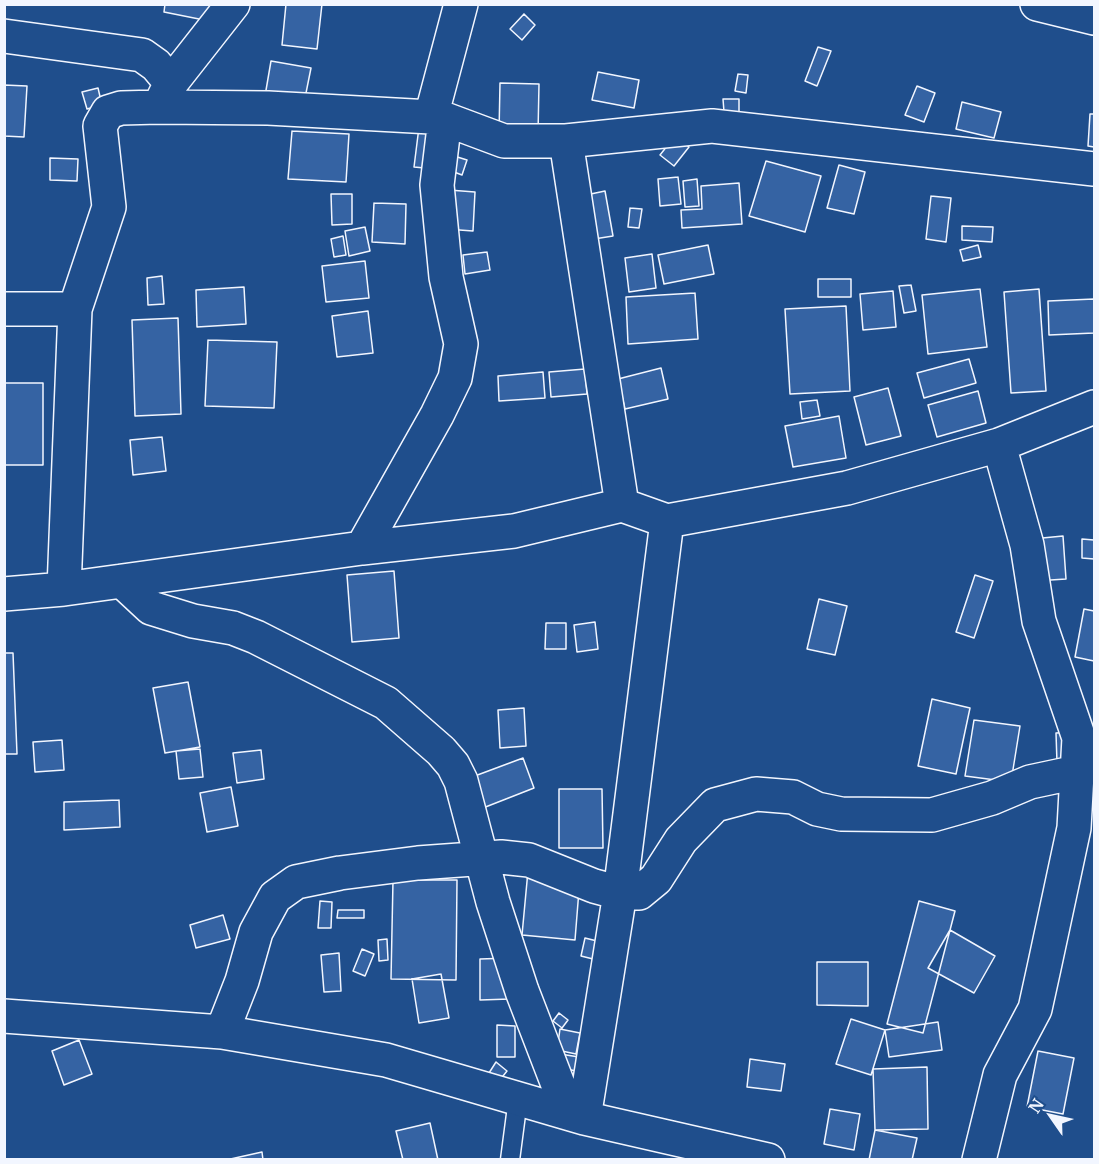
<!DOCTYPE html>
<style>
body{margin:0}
#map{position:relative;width:1099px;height:1164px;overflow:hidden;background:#1f4e8c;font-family:Merriweather,serif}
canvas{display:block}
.frame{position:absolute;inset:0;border:6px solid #f2f6ff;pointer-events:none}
.north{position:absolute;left:1021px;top:1086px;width:60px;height:60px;-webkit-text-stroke:4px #1f4e8c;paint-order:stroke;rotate:304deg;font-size:16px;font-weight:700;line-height:24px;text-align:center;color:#f2f6ff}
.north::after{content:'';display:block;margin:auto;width:21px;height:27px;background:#f2f6ff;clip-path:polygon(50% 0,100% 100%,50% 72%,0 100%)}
</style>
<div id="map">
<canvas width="1099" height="1164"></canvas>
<div class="frame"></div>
<div class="north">N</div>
</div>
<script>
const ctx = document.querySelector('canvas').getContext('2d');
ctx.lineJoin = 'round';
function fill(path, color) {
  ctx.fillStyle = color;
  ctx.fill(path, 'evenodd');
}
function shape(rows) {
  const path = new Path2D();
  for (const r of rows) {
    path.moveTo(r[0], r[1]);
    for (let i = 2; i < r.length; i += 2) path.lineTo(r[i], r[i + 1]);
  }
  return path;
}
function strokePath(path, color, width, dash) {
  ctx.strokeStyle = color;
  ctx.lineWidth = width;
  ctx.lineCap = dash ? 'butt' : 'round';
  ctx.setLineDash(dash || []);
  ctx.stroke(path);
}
const building = shape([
 [165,4,223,4,219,23,164,12,165,4],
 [286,4,322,4,317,49,282,45,286,4],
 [524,14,535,25,522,40,510,29,524,14],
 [818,47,831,51,817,86,805,81,818,47],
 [271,61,311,68,304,103,265,96,271,61],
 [598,72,639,80,634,108,592,100,598,72],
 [738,74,748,75,746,93,735,91,738,74],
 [500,83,539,84,538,134,499,133,500,83],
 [4,85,27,86,24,137,4,136,4,85],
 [917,86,935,93,924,122,905,115,917,86],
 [98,88,102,105,87,109,82,92,98,88],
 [723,99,739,99,739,112,724,112,723,99],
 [962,102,1001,112,994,138,956,129,962,102],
 [1090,114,1094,114,1094,147,1088,146,1090,114],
 [419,127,440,129,435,169,414,167,419,127],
 [292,131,349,134,346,182,288,179,292,131],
 [675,136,689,147,674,166,660,155,675,136],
 [451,155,467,160,462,175,446,169,451,155],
 [50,158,78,159,77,181,50,180,50,158],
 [766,161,821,176,805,232,749,216,766,161],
 [839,165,865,172,854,214,827,208,839,165],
 [678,177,681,204,660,206,658,179,678,177],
 [697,179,699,206,685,207,683,181,697,179],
 [739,183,742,224,682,228,681,210,702,209,701,186,739,183],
 [449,190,475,192,473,231,446,229,449,190],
 [605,191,613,236,594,239,586,195,605,191],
 [331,194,352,194,352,224,332,225,331,194],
 [931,196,951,198,946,242,926,239,931,196],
 [374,203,406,204,405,244,372,242,374,203],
 [630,208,642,209,639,228,628,227,630,208],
 [962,226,993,227,992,242,962,240,962,226],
 [365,227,370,251,349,256,345,231,365,227],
 [343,236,346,255,334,257,331,239,343,236],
 [708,245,714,274,664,284,658,255,708,245],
 [978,245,981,257,963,261,960,250,978,245],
 [487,252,490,270,465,274,463,255,487,252],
 [652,254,656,288,629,292,625,258,652,254],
 [365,261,369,298,326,302,322,266,365,261],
 [162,276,164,304,148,305,147,278,162,276],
 [818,279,851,279,851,297,818,297,818,279],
 [911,285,916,311,904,313,899,286,911,285],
 [244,287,246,324,197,327,196,290,244,287],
 [980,289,987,347,928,354,922,295,980,289],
 [1039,289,1046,391,1011,393,1004,292,1039,289],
 [893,291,896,327,863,330,860,294,893,291],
 [695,293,698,339,628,344,626,297,695,293],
 [1094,299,1094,333,1049,335,1048,301,1094,299],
 [846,306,850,391,790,394,785,309,846,306],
 [368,311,373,353,337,357,332,316,368,311],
 [178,318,181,414,135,416,132,320,178,318],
 [208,340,277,342,274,408,205,406,208,340],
 [969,359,976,383,924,398,917,373,969,359],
 [661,368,668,399,625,409,618,379,661,368],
 [585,369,587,394,551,397,549,372,585,369],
 [543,372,545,398,499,401,498,376,543,372],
 [4,383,43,383,43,465,4,465,4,383],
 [888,388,901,436,866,445,854,397,888,388],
 [978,391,986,423,937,437,928,405,978,391],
 [817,400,820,416,802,419,800,402,817,400],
 [839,416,846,458,793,467,785,426,839,416],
 [162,437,166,471,133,475,130,440,162,437],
 [1063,536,1066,579,1035,581,1032,539,1063,536],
 [1082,539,1094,540,1094,559,1082,558,1082,539],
 [394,571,399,638,352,642,347,575,394,571],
 [975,575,993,581,974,638,956,632,975,575],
 [819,599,847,606,835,655,807,649,819,599],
 [1084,609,1094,611,1094,661,1075,657,1084,609],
 [595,622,598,649,577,652,574,625,595,622],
 [546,623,566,623,566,649,545,649,546,623],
 [4,653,13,653,17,754,4,754,4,653],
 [188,682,200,747,165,753,153,688,188,682],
 [932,699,970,708,956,774,918,766,932,699],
 [524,708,526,746,500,748,498,710,524,708],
 [974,720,1020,726,1011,782,965,776,974,720],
 [1073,732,1074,762,1057,763,1056,733,1073,732],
 [62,740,64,770,35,772,33,742,62,740],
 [200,749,203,777,179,779,176,751,200,749],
 [261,750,264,779,237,783,233,753,261,750],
 [523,758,534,788,460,817,448,786,523,758],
 [231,787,238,826,207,832,200,793,231,787],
 [559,789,602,789,603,848,559,848,559,789],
 [119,800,120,827,64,830,64,802,119,800],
 [529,860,581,865,575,940,522,935,529,860],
 [393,880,457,880,456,980,391,979,393,880],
 [320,901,332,902,331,928,318,928,320,901],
 [919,901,955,911,923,1033,887,1024,919,901],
 [338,910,364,910,364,918,337,918,338,910],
 [223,915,230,939,196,948,190,925,223,915],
 [950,930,995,956,974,993,928,968,950,930],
 [585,938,597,941,593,959,581,956,585,938],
 [387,939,388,960,379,961,378,940,387,939],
 [362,949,374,954,365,976,353,971,362,949],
 [339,953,341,991,324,992,321,955,339,953],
 [509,958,510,999,480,1000,480,959,509,958],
 [817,962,868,962,868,1006,817,1005,817,962],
 [441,974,449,1018,419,1023,412,979,441,974],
 [559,1013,568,1020,562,1028,553,1021,559,1013],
 [851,1019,885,1030,871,1075,836,1064,851,1019],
 [938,1022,942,1050,889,1057,885,1030,938,1022],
 [497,1025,515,1026,515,1057,497,1057,497,1025],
 [560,1029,580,1033,576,1054,557,1050,560,1029],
 [79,1040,92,1074,64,1085,52,1051,79,1040],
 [1038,1051,1074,1058,1063,1114,1027,1107,1038,1051],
 [560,1054,579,1057,576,1071,557,1067,560,1054],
 [750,1059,785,1064,781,1091,747,1087,750,1059],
 [496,1062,507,1071,499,1081,489,1073,496,1062],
 [927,1067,928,1129,875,1130,873,1069,927,1067],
 [830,1109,860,1114,854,1150,824,1144,830,1109],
 [430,1123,438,1160,403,1160,396,1131,430,1123],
 [875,1130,917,1138,912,1160,869,1160,875,1130],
 [262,1152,263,1160,226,1160,262,1152]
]);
fill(building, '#3563a3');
strokePath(building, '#f2f6ff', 1.5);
const lane = shape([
 [510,1160,518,1099]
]);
const street = shape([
 [1037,4,1094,18],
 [4,36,142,55,156,65,171,83,159,107],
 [171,83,233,4],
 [431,117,461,4],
 [566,141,622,505],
 [4,309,75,309],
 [362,548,437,415,455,378,461,344,446,277,437,185,445,119],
 [122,581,151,608,193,621,233,628,256,637,386,703,441,751,453,765,461,781,493,902,522,991,569,1113],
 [64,589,75,309,109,207,100,126,108,112,121,108,159,107,268,108,431,117,445,119,504,141,566,141,712,126,1094,169],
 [4,594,64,589,362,548,514,531,622,505,667,521,847,488,999,445,1094,407],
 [4,1016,222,1032,386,1060,584,1118,768,1160],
 [222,1032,242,981,256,932,275,897,296,882,340,873,418,863,501,857,529,860,594,886,620,893,639,893,656,879,681,840,715,805,756,794,793,797,817,809,841,814,932,815,992,798,1030,782,1077,772],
 [584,1118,620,893,667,521],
 [979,1160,1000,1075,1035,1009,1044,968,1074,828,1079,738,1039,621,1027,545,999,445]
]);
strokePath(lane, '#f2f6ff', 21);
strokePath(street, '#f2f6ff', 36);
strokePath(lane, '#1f4e8c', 18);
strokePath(street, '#1f4e8c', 33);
</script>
